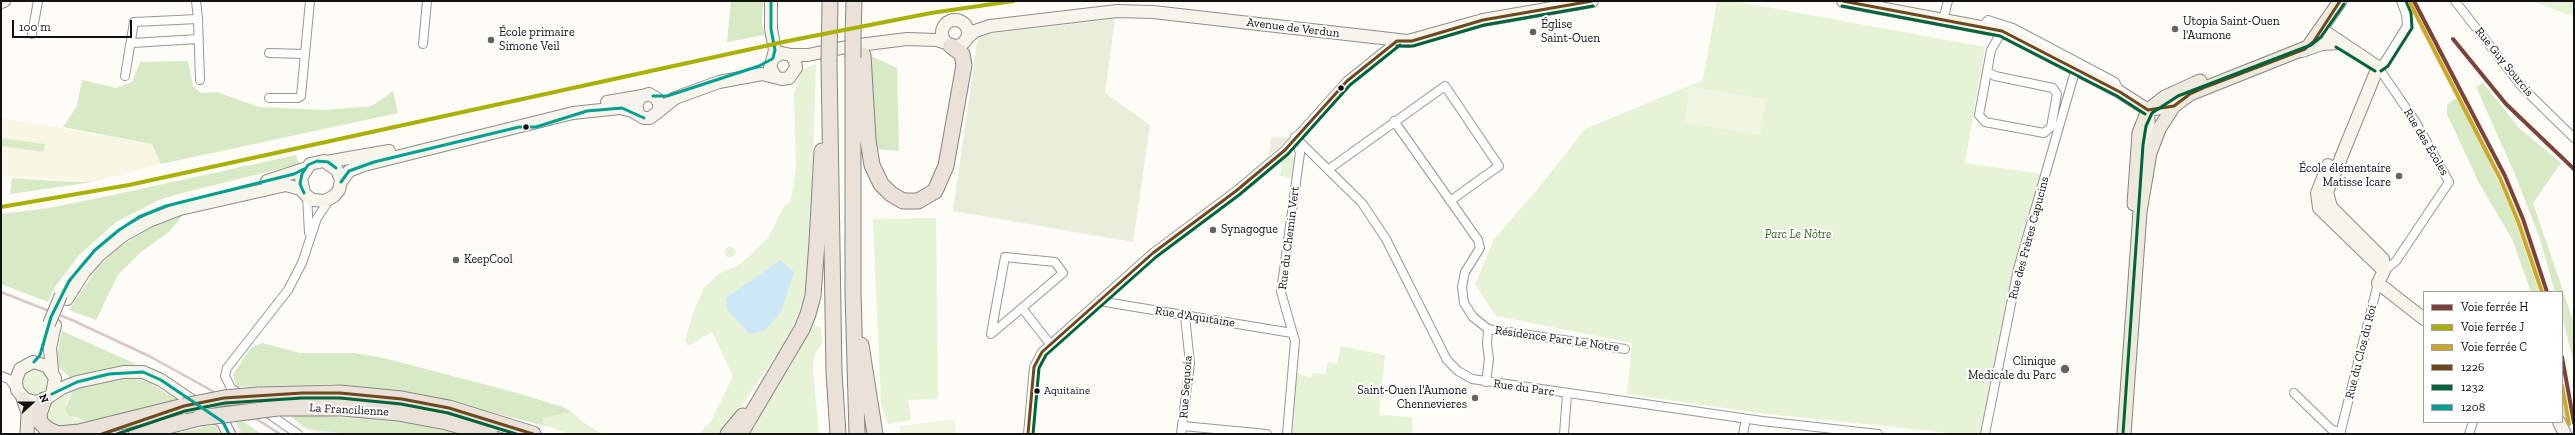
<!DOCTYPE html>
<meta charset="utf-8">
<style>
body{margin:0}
#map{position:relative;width:2575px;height:435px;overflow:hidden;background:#fdfcf7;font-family:"Zilla Slab",serif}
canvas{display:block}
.frame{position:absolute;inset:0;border:2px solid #111;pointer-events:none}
.legend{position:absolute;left:2423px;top:291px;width:140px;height:132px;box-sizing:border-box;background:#fff;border:1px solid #a0a0a0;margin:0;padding:5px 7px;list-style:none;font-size:12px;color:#111}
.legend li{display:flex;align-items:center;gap:8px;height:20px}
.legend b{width:20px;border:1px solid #a0a0a0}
.north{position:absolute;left:12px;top:383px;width:40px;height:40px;-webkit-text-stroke:3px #fff;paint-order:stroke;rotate:69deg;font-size:11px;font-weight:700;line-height:16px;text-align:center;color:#111}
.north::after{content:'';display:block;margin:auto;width:14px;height:18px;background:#111;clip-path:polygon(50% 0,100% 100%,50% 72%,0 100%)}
.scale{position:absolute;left:12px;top:20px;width:120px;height:18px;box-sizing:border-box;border:2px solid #111;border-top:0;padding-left:5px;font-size:12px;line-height:14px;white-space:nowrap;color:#111;-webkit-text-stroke:3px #fff;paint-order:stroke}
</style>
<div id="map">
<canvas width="2575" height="435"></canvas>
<div class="frame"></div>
<ul class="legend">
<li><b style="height:5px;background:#7b4339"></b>Voie ferrée H</li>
<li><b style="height:5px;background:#abb003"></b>Voie ferrée J</li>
<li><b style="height:5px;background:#cfa727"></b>Voie ferrée C</li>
<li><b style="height:5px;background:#6e491e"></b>1226</li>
<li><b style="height:5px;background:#00643c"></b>1232</li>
<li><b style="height:5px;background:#00a092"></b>1208</li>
</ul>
<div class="north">N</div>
<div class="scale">100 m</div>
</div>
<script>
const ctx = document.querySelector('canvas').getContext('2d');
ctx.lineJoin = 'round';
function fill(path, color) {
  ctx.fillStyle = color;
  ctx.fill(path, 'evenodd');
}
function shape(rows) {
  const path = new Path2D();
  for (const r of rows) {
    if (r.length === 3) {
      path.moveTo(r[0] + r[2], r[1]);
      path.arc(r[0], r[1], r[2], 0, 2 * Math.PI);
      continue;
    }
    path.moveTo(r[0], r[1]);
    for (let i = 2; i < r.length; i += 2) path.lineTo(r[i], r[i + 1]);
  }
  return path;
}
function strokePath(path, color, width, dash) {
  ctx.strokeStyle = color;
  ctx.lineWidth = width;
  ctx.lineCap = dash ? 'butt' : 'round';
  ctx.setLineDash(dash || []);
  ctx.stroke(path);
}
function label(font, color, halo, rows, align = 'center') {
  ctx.font = font + ' "Zilla Slab",serif';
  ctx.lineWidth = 4;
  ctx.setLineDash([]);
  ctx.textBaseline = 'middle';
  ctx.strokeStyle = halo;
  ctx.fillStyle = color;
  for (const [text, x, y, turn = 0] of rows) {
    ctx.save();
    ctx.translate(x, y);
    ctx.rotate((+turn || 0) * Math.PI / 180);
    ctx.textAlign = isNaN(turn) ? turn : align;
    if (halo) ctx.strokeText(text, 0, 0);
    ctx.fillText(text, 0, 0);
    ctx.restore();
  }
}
fill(shape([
 [243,421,261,434,170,434,211,426],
 [307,429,348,434,314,434]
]), '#f5f0f3');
fill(shape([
 [1,118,152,144,161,164,93,182,1,176,1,146,43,152,45,144,1,138]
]), '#f9f7e4');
fill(shape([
 [1717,1,1734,1,1985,47,1965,163,2042,174,2015,270,1981,434,1960,434,1759,413,1627,394,1632,343,1496,316,1475,284,1494,239,1537,190,1585,129,1703,80],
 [2532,1,2574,1,2574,17],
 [816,64,809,285,791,332,723,434,699,434,711,421,733,376,712,332,688,346,685,341,693,313,704,288,718,274,740,264,754,252,768,238,784,206,791,201,796,167,794,94,801,70],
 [1289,154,1295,157,1292,178,1280,176,1282,161],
 [936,218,938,399,908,400,911,420,888,424,881,404,873,219],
 [730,252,5.5],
 [812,324,821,328,822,343,814,357,813,370,819,434,748,434],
 [1341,346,1385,355,1379,415,1412,417,1413,434,1289,434,1294,372,1311,378,1312,373,1325,374,1328,362,1337,364],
 [36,382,14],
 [74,389,66,404,73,418,92,423,61,429,47,424,45,411,49,405,60,393],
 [572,412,583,422,602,434,569,434,550,427,542,420,547,416]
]), '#e7f3d7');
fill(shape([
 [731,1,763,1,762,24,765,35,727,42],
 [869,55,897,68,899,151,875,149],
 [188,61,193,86,201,93,217,92,259,107,325,110,372,106,393,91,398,113,161,164,152,144,63,127,77,106,82,80,116,88,132,82,140,62],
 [2483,83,2519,128,2561,163,2533,203,2574,323,2574,363,2562,317,2562,292,2555,292,2539,236,2514,172,2476,87],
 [2454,99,2461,100,2512,211,2539,292,2531,292,2512,239,2479,183,2447,114,2447,105],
 [1,138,45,144,44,152,1,146],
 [296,155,299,164,182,193,159,200,116,222,79,255,55,287,48,302,1,284,1,214,49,208,113,195],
 [12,178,52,181,93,182,10,194],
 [183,215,169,232,141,252,118,275,96,320,69,310,98,267,115,250,148,229],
 [62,331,136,364,74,378,69,377,58,366,57,356],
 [262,343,300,353,354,353,384,358,521,394,563,407,572,412,543,418,543,422,550,427,411,392,335,384,236,387,233,374,251,348],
 [127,377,148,382,178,400,92,423,68,415,65,409,74,389,111,379],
 [2562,383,2570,434,2562,418],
 [311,415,404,422,459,434,348,434,307,429,290,416],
 [243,421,261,434,242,434,236,422],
 [214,425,221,434,170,434,211,426]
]), '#d8eac5');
fill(shape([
 [1115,19,1105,93,1150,125,1133,242,953,211,978,35]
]), '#e9eedb');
fill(shape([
 [1690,86,1766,99,1760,135,1684,123],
 [954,419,956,434,901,434,900,426]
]), '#f0f6e1');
fill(shape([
 [1271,137,1290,138,1269,156]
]), '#edebe2');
fill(shape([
 [780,260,794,272,781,312,764,331,750,334,727,310,726,298]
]), '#cde8f7');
const street = shape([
 [196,1,198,19],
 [2455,1,2523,88,2574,138],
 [1943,20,1948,1],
 [1983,26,1988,20,2013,28,2115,82,2120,92],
 [32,34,38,1],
 [132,43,198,39],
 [423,44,427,1],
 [269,53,305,54],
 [1988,72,1995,76,2053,88,2057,94,2051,127,2044,133,1985,122,1979,115,1991,50,2002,31],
 [125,76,134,22,198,19,200,80],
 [269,98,298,98,301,96,310,1],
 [1394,121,1478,240,1480,248,1465,272,1462,287,1464,303,1473,317,1488,329,1625,349],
 [1295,137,1362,203,1386,239,1447,360,1458,371,1472,379,1762,421,1878,434],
 [1329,169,1445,86,1499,166,1450,201],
 [307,196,309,233],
 [2384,271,2396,261,2449,182,2415,121,2378,67,2384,63,2407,26,2406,14,2401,1],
 [1099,301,1292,333],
 [1022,308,991,334,1005,257,1055,262,1063,273,1022,308,1050,344],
 [1,376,9,379,16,388],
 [1486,382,1489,359,1487,344,1488,329],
 [2294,393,2332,430,2341,432],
 [1183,426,1267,434],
 [298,434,231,388,225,376,227,368,288,290,302,263,317,218,330,199],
 [1028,434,1034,367,1042,352,1153,253,1236,191,1285,150,1347,81,1397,41],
 [1181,434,1190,363,1185,316],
 [1287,434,1295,341,1281,292,1300,153,1295,137],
 [1564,434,1567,394],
 [1743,434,1746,419],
 [1985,434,2018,269,2076,68],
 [2340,434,2378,283],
 [2469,434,2473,422]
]);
const secondary = shape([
 [771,1,771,29,775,50,773,58],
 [1843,1,2002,31,2120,92,2148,110],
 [1,2,4,1],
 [955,33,13],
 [2321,29,2378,67],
 [966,39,975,31,990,26,1117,11,1153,12,1408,41,1483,20,1592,1],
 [2302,51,2322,44,2339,43],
 [790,55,808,55,851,46,907,39,937,40,946,43],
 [2378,67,2327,192,2331,207,2383,259,2384,271,2378,283,2424,319],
 [607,102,642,96],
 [2148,110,2150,151],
 [2148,110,2174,106],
 [659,111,675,98,719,82,762,74,782,79,789,78,796,68,795,61,791,55,782,53,773,58,770,67,775,76],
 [326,162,389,151],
 [2328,165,2317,193,2319,208,2384,271],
 [267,181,304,169],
 [341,182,349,171,364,165,573,113,620,108,632,111,644,118,650,118,659,111,659,103,656,98,649,94,640,97,636,106,639,115],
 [67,299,84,272,99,255,122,236,149,221,180,209,286,185,300,189,307,196,313,200,325,201,334,196,339,190,341,180,337,170,324,161,310,164,301,178,304,193],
 [52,371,50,348,55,325],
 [52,394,55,378,47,366,33,362,20,369,16,380,17,390,25,399,35,402,44,400,62,388,77,382,123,372,143,372,161,380,223,422,229,434],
 [2559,422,2565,434]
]);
const primary = shape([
 [2134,204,2139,133,2148,110,2165,97,2200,81],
 [23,398,28,413,27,434],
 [2124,434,2140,212,2150,153,2159,129,2174,106,2190,94,2308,47,2340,1]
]);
const highway = shape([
 [853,36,854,1],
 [863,55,868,140,872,165,881,184,891,194,903,201,918,201,935,191,946,166,964,65,962,54,951,46],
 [853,58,853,293,857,434],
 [829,62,834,372,838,434],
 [861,345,875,434],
 [258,395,340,393,402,399,449,408,533,434],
 [44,400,39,414,40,422,47,429,58,434,79,432,184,406],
 [278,408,342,408,398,413,446,422,490,434],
 [136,434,199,418],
 [728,434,743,416],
 [740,434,802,329,808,314,813,296,817,242,822,151]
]);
strokePath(street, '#979795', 10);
strokePath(secondary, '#8e8d8b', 14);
strokePath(primary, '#858482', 15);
strokePath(highway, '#858482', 17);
strokePath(street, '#fffffe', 8);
strokePath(secondary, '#f6f4eb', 12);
strokePath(primary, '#ede9dc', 13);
strokePath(highway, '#eae1d8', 15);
strokePath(shape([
 [1,292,72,320,149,356,209,389,280,434]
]), '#d9c6c7', 2.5);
const secondaryBridge = shape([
 [49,324,61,295]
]);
const highwayBridge = shape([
 [853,58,853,36],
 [829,62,830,1],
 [184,406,224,398,258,395],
 [199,418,278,408]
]);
strokePath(secondaryBridge, '#8e8d8b', 14, []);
strokePath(highwayBridge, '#858482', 17, []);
strokePath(secondaryBridge, '#f6f4eb', 12);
strokePath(highwayBridge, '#eae1d8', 15);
strokePath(shape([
 [1843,1,2002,31,2120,92,2148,110],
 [1397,41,1412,41,1483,20,1592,1],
 [2148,110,2174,106,2190,94,2208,86,2305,49,2314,41,2340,1],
 [102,434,184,406,224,398,302,393,340,393,402,399,449,408,533,434],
 [1028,434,1034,367,1042,352,1153,253,1236,191,1285,150,1347,81,1397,41]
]), '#6e491e', 3);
strokePath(shape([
 [1842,6,2000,36,2117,96,2145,114],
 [1397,46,1413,46,1484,25,1593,6],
 [2336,47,2375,71],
 [2381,71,2388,66,2412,28,2411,13,2406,1],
 [117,434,185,411,225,403,302,398,340,398,401,404,448,413,516,434],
 [1033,434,1039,368,1046,355,1156,257,1239,195,1288,154,1350,85,1400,45],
 [2123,434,2143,145,2146,126,2152,113,2178,96,2311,45,2321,37,2344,4]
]), '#00643c', 3);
strokePath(shape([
 [771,1,771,29,775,50,773,58],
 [653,96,667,96,759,66,772,59],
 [341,182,349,171,374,162,519,127,536,127,587,111,622,108,644,118],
 [304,193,300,184,302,174,308,165,317,161,328,162,336,168],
 [34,362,40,355,51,317,69,281,95,250,119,230,139,217,166,206,294,174,304,169],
 [52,394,77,382,109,374,143,372,161,380,223,422,229,434]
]), '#00a092', 3);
strokePath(shape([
 [2414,1,2505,176,2523,219,2547,292],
 [2453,39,2506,104,2574,169],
 [2562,357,2574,423]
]), '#7b4339', 4);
strokePath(shape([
 [1,207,129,185,788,41,931,13,1013,1]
]), '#abb003', 4);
strokePath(shape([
 [2410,3,2500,178,2518,221,2542,292],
 [2562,385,2569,424]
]), '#cfa727', 4);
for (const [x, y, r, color] of [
 [2175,29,4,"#646362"],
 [1533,32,4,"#646362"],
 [491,40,4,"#646362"],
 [1341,88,3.5,"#111"],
 [526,127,3.5,"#111"],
 [2399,176,4,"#646362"],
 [1213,230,4,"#646362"],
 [456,260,4,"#646362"],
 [2065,369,5,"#646362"],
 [1037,391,3.5,"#111"],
 [1475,398,4,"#646362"]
]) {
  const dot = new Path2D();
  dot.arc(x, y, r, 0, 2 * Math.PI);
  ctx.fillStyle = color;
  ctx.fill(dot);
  strokePath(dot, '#fff', 1.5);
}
label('11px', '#111', '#fff', [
 ["Aquitaine",1044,391]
], 'left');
label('12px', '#111', '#fff', [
 ["Utopia Saint-Ouen",2183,22],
 ["l'Aumone",2183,36],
 ["Église",1541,25],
 ["Saint-Ouen",1541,39],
 ["École primaire",499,33],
 ["Simone Veil",499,47],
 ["École élémentaire",2391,169,"right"],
 ["Matisse Icare",2391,183,"right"],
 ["Synagogue",1221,230],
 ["KeepCool",464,260],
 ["Clinique",2056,362,"right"],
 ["Medicale du Parc",2056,376,"right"],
 ["Saint-Ouen l'Aumone",1467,391,"right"],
 ["Chennevieres",1467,405,"right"]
], 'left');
label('12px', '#111', '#fff', [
 ["Avenue de Verdun",1293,28,7],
 ["Rue Guy Sourcis",2504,62,51],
 ["Rue des Écoles",2426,142,59],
 ["Rue du Chemin Vert",1289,238,-83],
 ["Rue des Frères Capucins",2029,238,-75],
 ["Rue d'Aquitaine",1195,317,9],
 ["Résidence Parc Le Notre",1557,339,8],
 ["Rue du Clos du Roi",2361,352,-76],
 ["Rue Sequoia",1186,387,-86],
 ["Rue du Parc",1524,388,8],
 ["La Francilienne",349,410,3]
]);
label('italic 12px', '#2f6b1f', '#fff', [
 ["Parc Le Nôtre",1798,235]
]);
</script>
